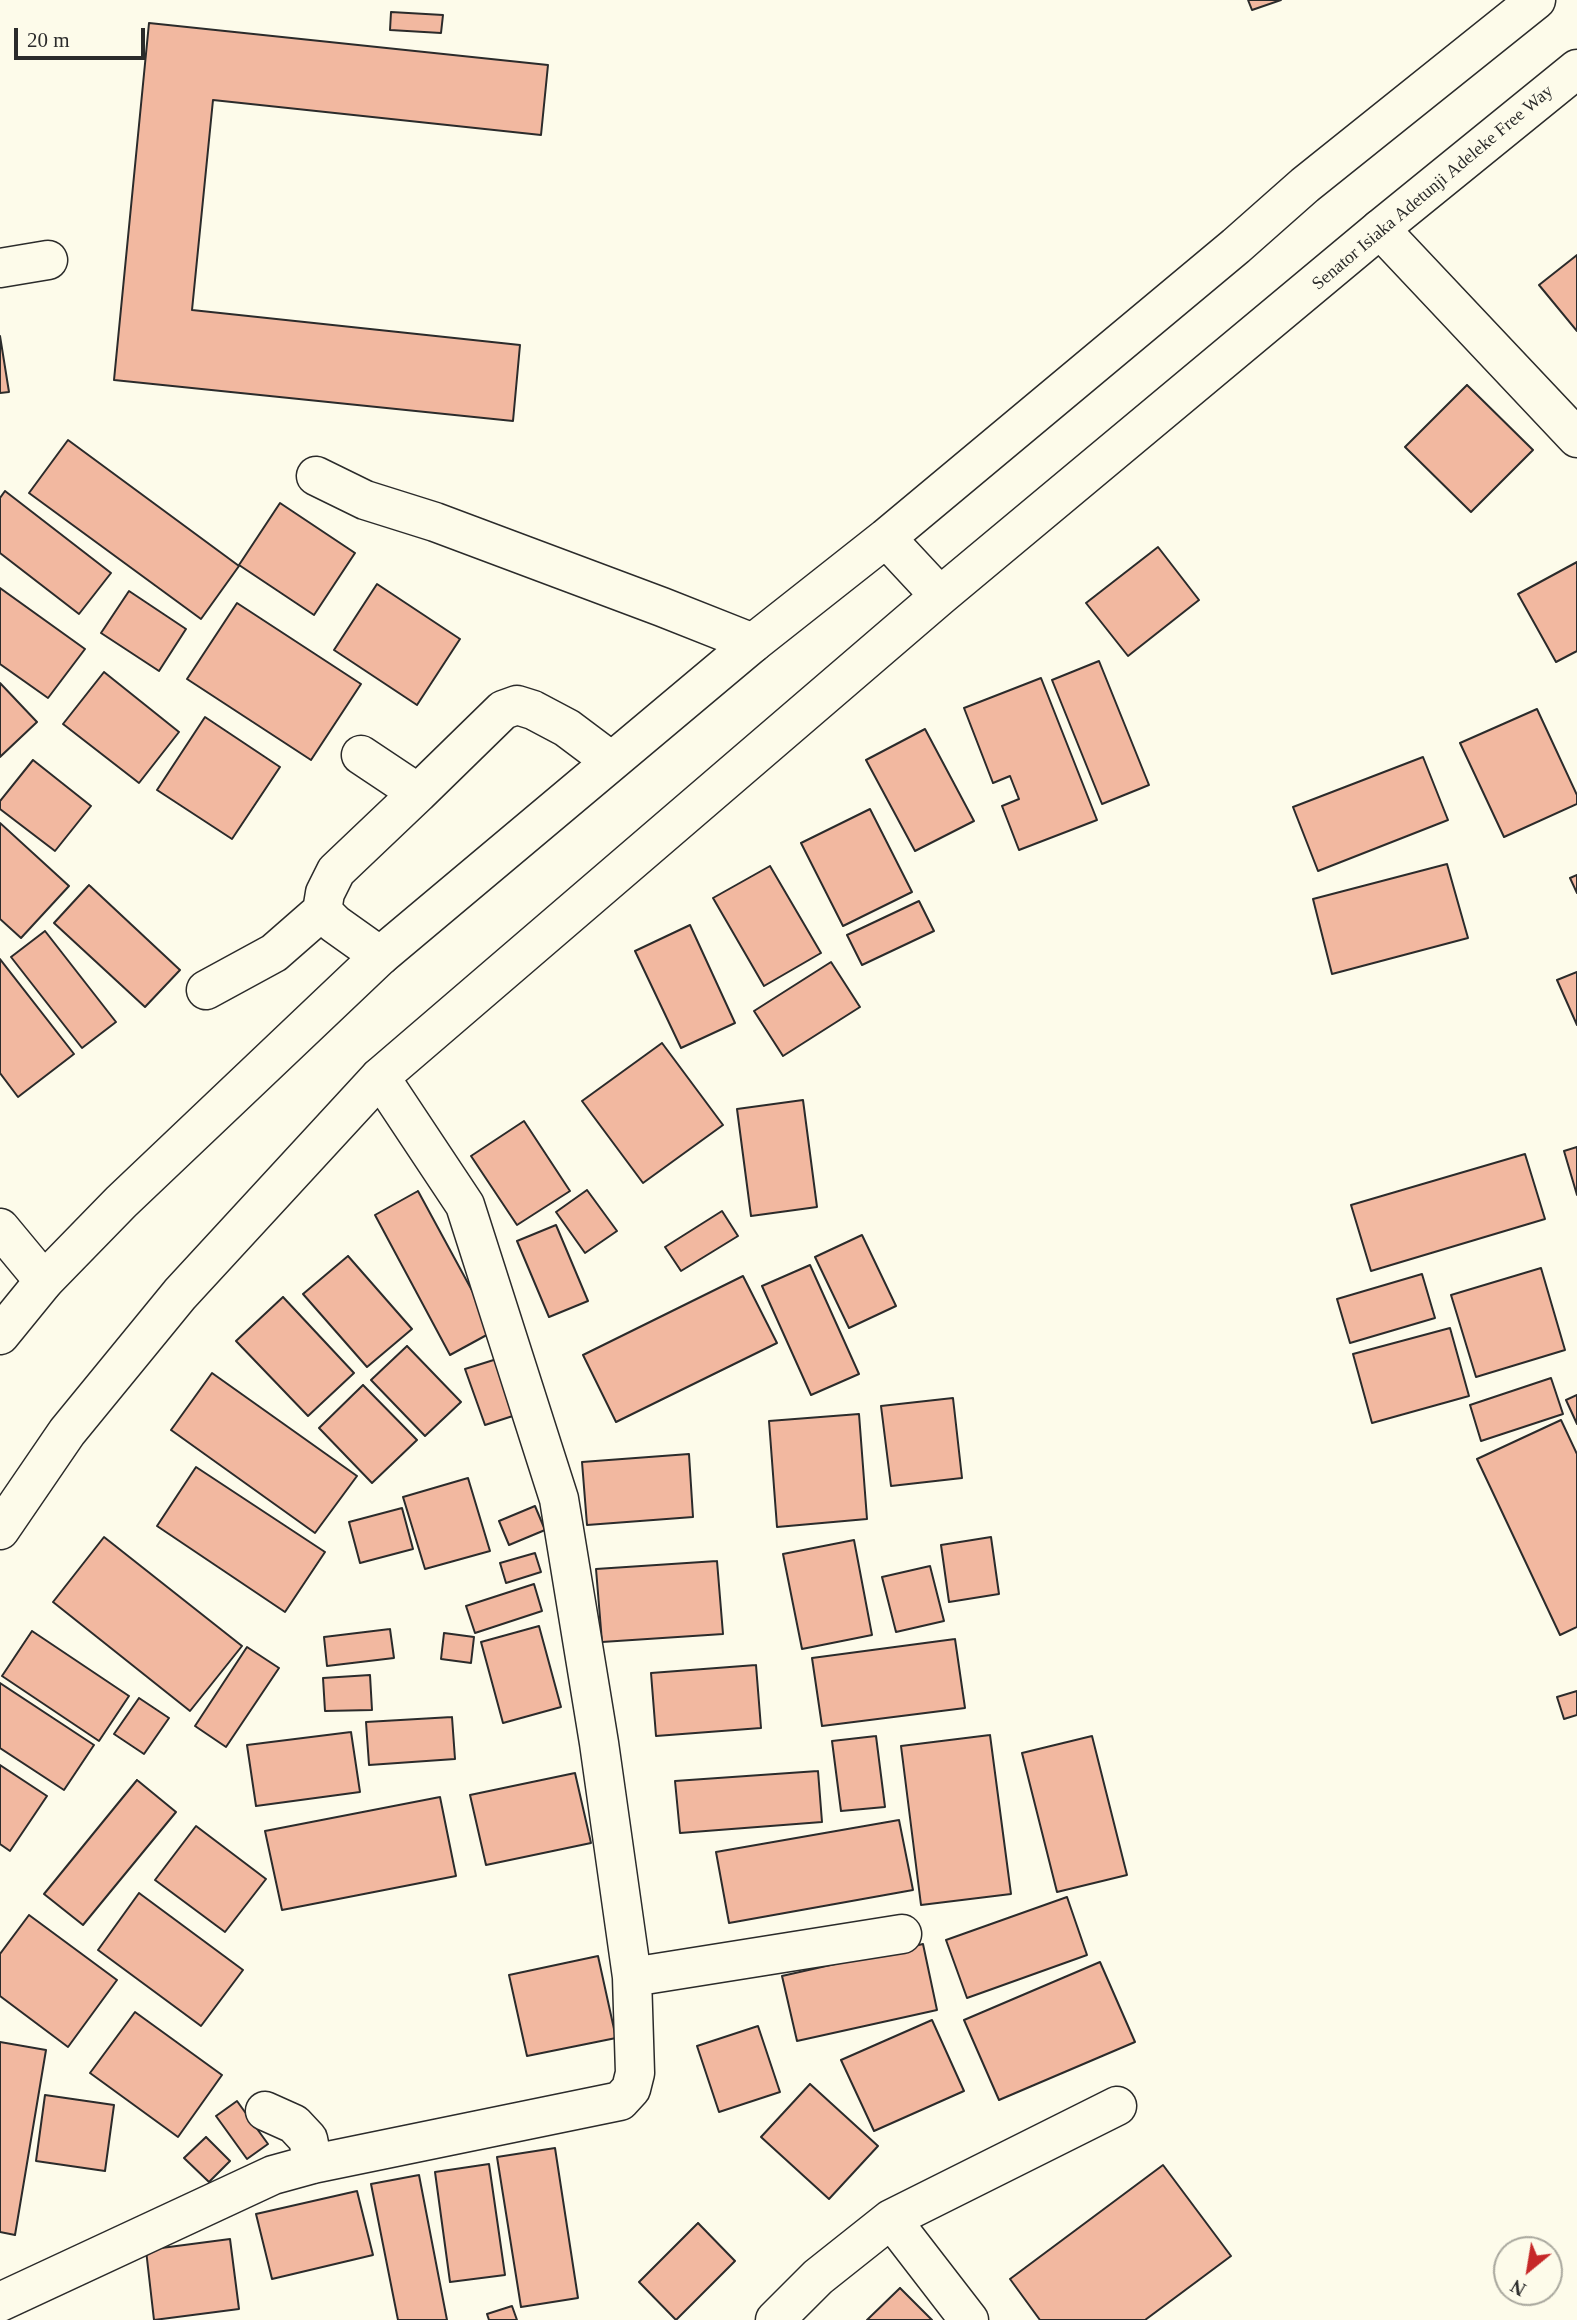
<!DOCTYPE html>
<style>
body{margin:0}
#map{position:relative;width:1577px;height:2320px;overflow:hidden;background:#fdfbea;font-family:"Times New Roman",serif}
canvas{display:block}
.north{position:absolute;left:1493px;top:2236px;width:70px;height:70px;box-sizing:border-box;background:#fdfbea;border:2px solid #a9a89e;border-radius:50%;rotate:210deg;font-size:19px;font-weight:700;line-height:28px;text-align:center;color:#2b2b2b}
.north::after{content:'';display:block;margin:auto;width:24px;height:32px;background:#c62828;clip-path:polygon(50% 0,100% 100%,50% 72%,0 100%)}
.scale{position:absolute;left:14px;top:28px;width:131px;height:32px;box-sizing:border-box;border:4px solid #2b2b2b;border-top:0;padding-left:9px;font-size:21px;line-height:24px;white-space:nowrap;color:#2b2b2b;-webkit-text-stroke:5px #fdfbea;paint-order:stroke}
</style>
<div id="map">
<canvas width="1577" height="2320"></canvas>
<div class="north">N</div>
<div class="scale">20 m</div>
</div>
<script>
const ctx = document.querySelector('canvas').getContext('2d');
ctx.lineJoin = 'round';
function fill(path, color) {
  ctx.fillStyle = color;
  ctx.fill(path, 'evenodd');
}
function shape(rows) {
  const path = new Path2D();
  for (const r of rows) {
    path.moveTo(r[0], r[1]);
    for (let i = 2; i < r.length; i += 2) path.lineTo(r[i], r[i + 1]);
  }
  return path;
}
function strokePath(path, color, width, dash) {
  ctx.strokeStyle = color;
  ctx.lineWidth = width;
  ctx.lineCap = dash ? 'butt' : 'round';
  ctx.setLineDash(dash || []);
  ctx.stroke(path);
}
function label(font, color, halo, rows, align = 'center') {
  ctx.font = font + ' "Times New Roman",serif';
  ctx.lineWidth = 5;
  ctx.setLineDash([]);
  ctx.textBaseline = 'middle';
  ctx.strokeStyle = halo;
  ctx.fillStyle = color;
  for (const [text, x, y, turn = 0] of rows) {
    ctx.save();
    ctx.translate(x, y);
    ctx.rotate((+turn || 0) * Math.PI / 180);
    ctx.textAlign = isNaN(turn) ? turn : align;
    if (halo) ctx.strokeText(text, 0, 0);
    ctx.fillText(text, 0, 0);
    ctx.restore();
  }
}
const building = shape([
 [1248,0,1281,0,1252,10,1248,0],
 [391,12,443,15,441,33,390,30,391,12],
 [149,23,548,65,541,135,213,100,192,310,520,345,513,421,114,380,149,23],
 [1577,255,1577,331,1539,285,1577,255],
 [0,336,9,392,0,393,0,336],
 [1467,385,1533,450,1471,512,1405,447,1467,385],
 [68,440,239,566,201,619,29,493,68,440],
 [5,491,111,573,79,614,0,553,0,498,5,491],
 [280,503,355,553,314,615,239,565,280,503],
 [1158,547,1199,600,1128,656,1086,603,1158,547],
 [1577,562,1577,651,1556,662,1518,594,1577,562],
 [377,584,460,639,417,705,334,650,377,584],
 [0,588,85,649,48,698,0,664,0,588],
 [129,591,186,629,159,671,101,633,129,591],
 [237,603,361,684,311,760,187,679,237,603],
 [1099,661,1149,785,1102,804,1052,680,1099,661],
 [104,672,179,732,139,783,63,724,104,672],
 [1041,678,1097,820,1019,850,1002,806,1019,799,1010,776,993,783,964,708,1041,678],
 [0,683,37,722,0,757,0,683],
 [1537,709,1577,795,1577,804,1504,837,1460,743,1537,709],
 [205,717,280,767,232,839,157,790,205,717],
 [925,729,974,821,915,851,866,760,925,729],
 [1423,757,1448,820,1318,871,1293,807,1423,757],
 [33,760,91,806,55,851,0,809,0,801,33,760],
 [870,809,912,892,843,926,801,843,870,809],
 [0,823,69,886,21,938,0,919,0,823],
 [1447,864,1468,938,1332,974,1313,899,1447,864],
 [770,866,821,953,764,986,713,898,770,866],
 [1577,875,1577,893,1570,878,1577,875],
 [89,885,180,970,145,1007,54,923,89,885],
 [919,901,934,931,862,965,847,935,919,901],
 [690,925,735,1023,681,1048,635,951,690,925],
 [45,931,116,1022,82,1048,11,957,45,931],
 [0,959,74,1054,18,1097,0,1073,0,959],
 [831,962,860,1007,783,1056,754,1011,831,962],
 [1577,972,1577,1025,1557,980,1577,972],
 [662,1043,723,1125,643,1183,582,1101,662,1043],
 [803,1100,817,1207,751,1216,737,1109,803,1100],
 [524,1121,570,1191,517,1225,471,1156,524,1121],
 [1577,1147,1577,1195,1564,1151,1577,1147],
 [1525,1154,1545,1219,1371,1271,1351,1205,1525,1154],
 [587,1190,617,1231,585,1253,556,1212,587,1190],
 [418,1191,494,1331,450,1355,375,1215,418,1191],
 [722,1211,738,1236,681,1271,665,1247,722,1211],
 [556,1225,588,1301,549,1317,517,1241,556,1225],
 [862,1235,896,1306,849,1328,815,1257,862,1235],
 [348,1256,412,1329,367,1367,303,1294,348,1256],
 [810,1265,859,1374,811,1395,762,1286,810,1265],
 [1541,1268,1565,1350,1476,1377,1451,1295,1541,1268],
 [1422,1274,1435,1318,1350,1343,1337,1299,1422,1274],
 [743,1276,777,1343,616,1422,583,1355,743,1276],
 [283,1297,354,1373,308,1416,236,1341,283,1297],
 [1450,1328,1469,1396,1372,1423,1353,1354,1450,1328],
 [407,1346,461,1402,425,1436,371,1380,407,1346],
 [500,1358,519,1414,485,1425,465,1369,500,1358],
 [212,1373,357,1476,315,1533,171,1430,212,1373],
 [1551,1378,1563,1414,1481,1441,1470,1405,1551,1378],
 [363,1385,417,1440,372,1483,319,1428,363,1385],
 [1577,1395,1577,1424,1566,1400,1577,1395],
 [953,1398,962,1478,891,1486,881,1406,953,1398],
 [859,1414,867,1519,777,1527,769,1421,859,1414],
 [1561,1420,1577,1454,1577,1627,1560,1635,1477,1459,1561,1420],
 [689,1454,693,1517,587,1525,582,1462,689,1454],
 [196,1467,325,1552,285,1612,157,1526,196,1467],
 [468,1478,490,1551,425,1569,403,1497,468,1478],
 [535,1506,545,1530,509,1545,499,1521,535,1506],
 [402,1508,413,1549,360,1563,349,1522,402,1508],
 [104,1537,242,1646,190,1711,53,1602,104,1537],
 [991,1537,999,1594,949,1602,941,1545,991,1537],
 [854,1540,872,1635,802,1649,783,1554,854,1540],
 [535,1553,541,1572,506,1583,500,1563,535,1553],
 [717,1561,723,1634,602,1642,596,1569,717,1561],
 [930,1566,944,1621,896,1632,882,1577,930,1566],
 [534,1584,542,1611,475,1633,466,1606,534,1584],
 [539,1626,561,1707,503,1723,481,1642,539,1626],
 [390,1629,394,1658,327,1666,324,1637,390,1629],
 [32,1631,129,1696,99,1741,2,1676,32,1631],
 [444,1633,474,1637,471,1663,441,1659,444,1633],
 [955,1639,965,1708,822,1726,812,1658,955,1639],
 [247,1647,279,1668,226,1747,195,1726,247,1647],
 [756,1665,761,1728,656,1736,651,1673,756,1665],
 [370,1675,372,1710,325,1711,323,1678,370,1675],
 [0,1683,94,1745,64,1790,0,1748,0,1683],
 [1577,1691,1577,1715,1564,1719,1557,1697,1577,1691],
 [139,1698,169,1718,144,1754,114,1734,139,1698],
 [452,1717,455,1759,369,1765,366,1722,452,1717],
 [351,1732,360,1792,256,1806,247,1745,351,1732],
 [990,1735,1011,1894,921,1905,901,1746,990,1735],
 [876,1736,885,1807,841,1811,832,1741,876,1736],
 [1092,1736,1127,1875,1057,1892,1022,1753,1092,1736],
 [0,1765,47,1796,10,1851,0,1844,0,1765],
 [818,1771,822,1822,680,1833,675,1781,818,1771],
 [575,1773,591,1843,486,1865,470,1795,575,1773],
 [137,1780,176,1812,83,1925,44,1894,137,1780],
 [440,1797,456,1876,282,1910,265,1831,440,1797],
 [899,1820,913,1890,729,1923,716,1852,899,1820],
 [196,1826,266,1879,225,1932,155,1880,196,1826],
 [139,1893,243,1970,201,2026,98,1950,139,1893],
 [1067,1897,1087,1955,967,1998,946,1940,1067,1897],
 [29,1915,117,1980,68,2047,0,1996,0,1954,29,1915],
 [923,1944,937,2010,797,2041,782,1976,923,1944],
 [598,1956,616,2038,527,2056,509,1975,598,1956],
 [1100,1962,1135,2042,999,2100,964,2020,1100,1962],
 [135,2012,222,2075,178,2137,90,2073,135,2012],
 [932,2020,964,2091,874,2131,841,2060,932,2020],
 [758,2026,780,2092,719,2112,697,2046,758,2026],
 [0,2042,46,2050,15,2235,0,2232,0,2042],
 [810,2084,878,2146,829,2199,761,2137,810,2084],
 [45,2095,114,2105,105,2171,36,2161,45,2095],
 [237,2101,268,2144,247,2159,216,2116,237,2101],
 [206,2137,230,2161,209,2182,184,2158,206,2137],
 [555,2148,578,2298,521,2307,497,2157,555,2148],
 [489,2164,505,2275,450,2282,435,2172,489,2164],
 [1163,2165,1231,2256,1145,2320,1040,2320,1010,2279,1163,2165],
 [419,2175,447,2320,398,2320,371,2184,419,2175],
 [357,2191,373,2255,272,2279,256,2214,357,2191],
 [698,2223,735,2261,676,2320,639,2282,698,2223],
 [230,2239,239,2309,154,2320,146,2250,230,2239],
 [900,2288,932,2320,867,2320,900,2288],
 [512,2306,517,2320,489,2320,487,2314,512,2306]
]);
fill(building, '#f2b8a0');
strokePath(building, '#2b2b2b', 2);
const minor = shape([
 [1380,229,1577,438],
 [0,268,48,260],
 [316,476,365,500,435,522,662,607,753,643],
 [361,755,418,793,503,710,517,705,533,710,567,728,611,761],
 [322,911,325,893,336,871,418,793],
 [206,990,274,953,322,911,335,924,380,956],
 [0,1228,44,1281],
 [632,1977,902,1934],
 [265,2111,294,2124,308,2139,313,2164],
 [891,2219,969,2320],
 [0,2302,273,2175,313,2164,620,2101,631,2089,635,2073,632,1977,599,1743,559,1499,465,1205,380,1077],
 [775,2320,818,2277,891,2219,1117,2106]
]);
const major = shape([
 [886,538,940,596],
 [0,1335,44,1281,121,1202,380,956,753,643,886,538,1236,246,1305,185,1536,0],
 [0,1530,67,1432,180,1294,380,1077,940,596,1380,229,1577,69]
]);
strokePath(minor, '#2b2b2b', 41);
strokePath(major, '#2b2b2b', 41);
strokePath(minor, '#fdfbea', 38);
strokePath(major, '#fdfbea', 38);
label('18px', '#2b2b2b', '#fdfbea', [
 ["Senator Isiaka Adetunji Adeleke Free Way",1433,188,-40]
]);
</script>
